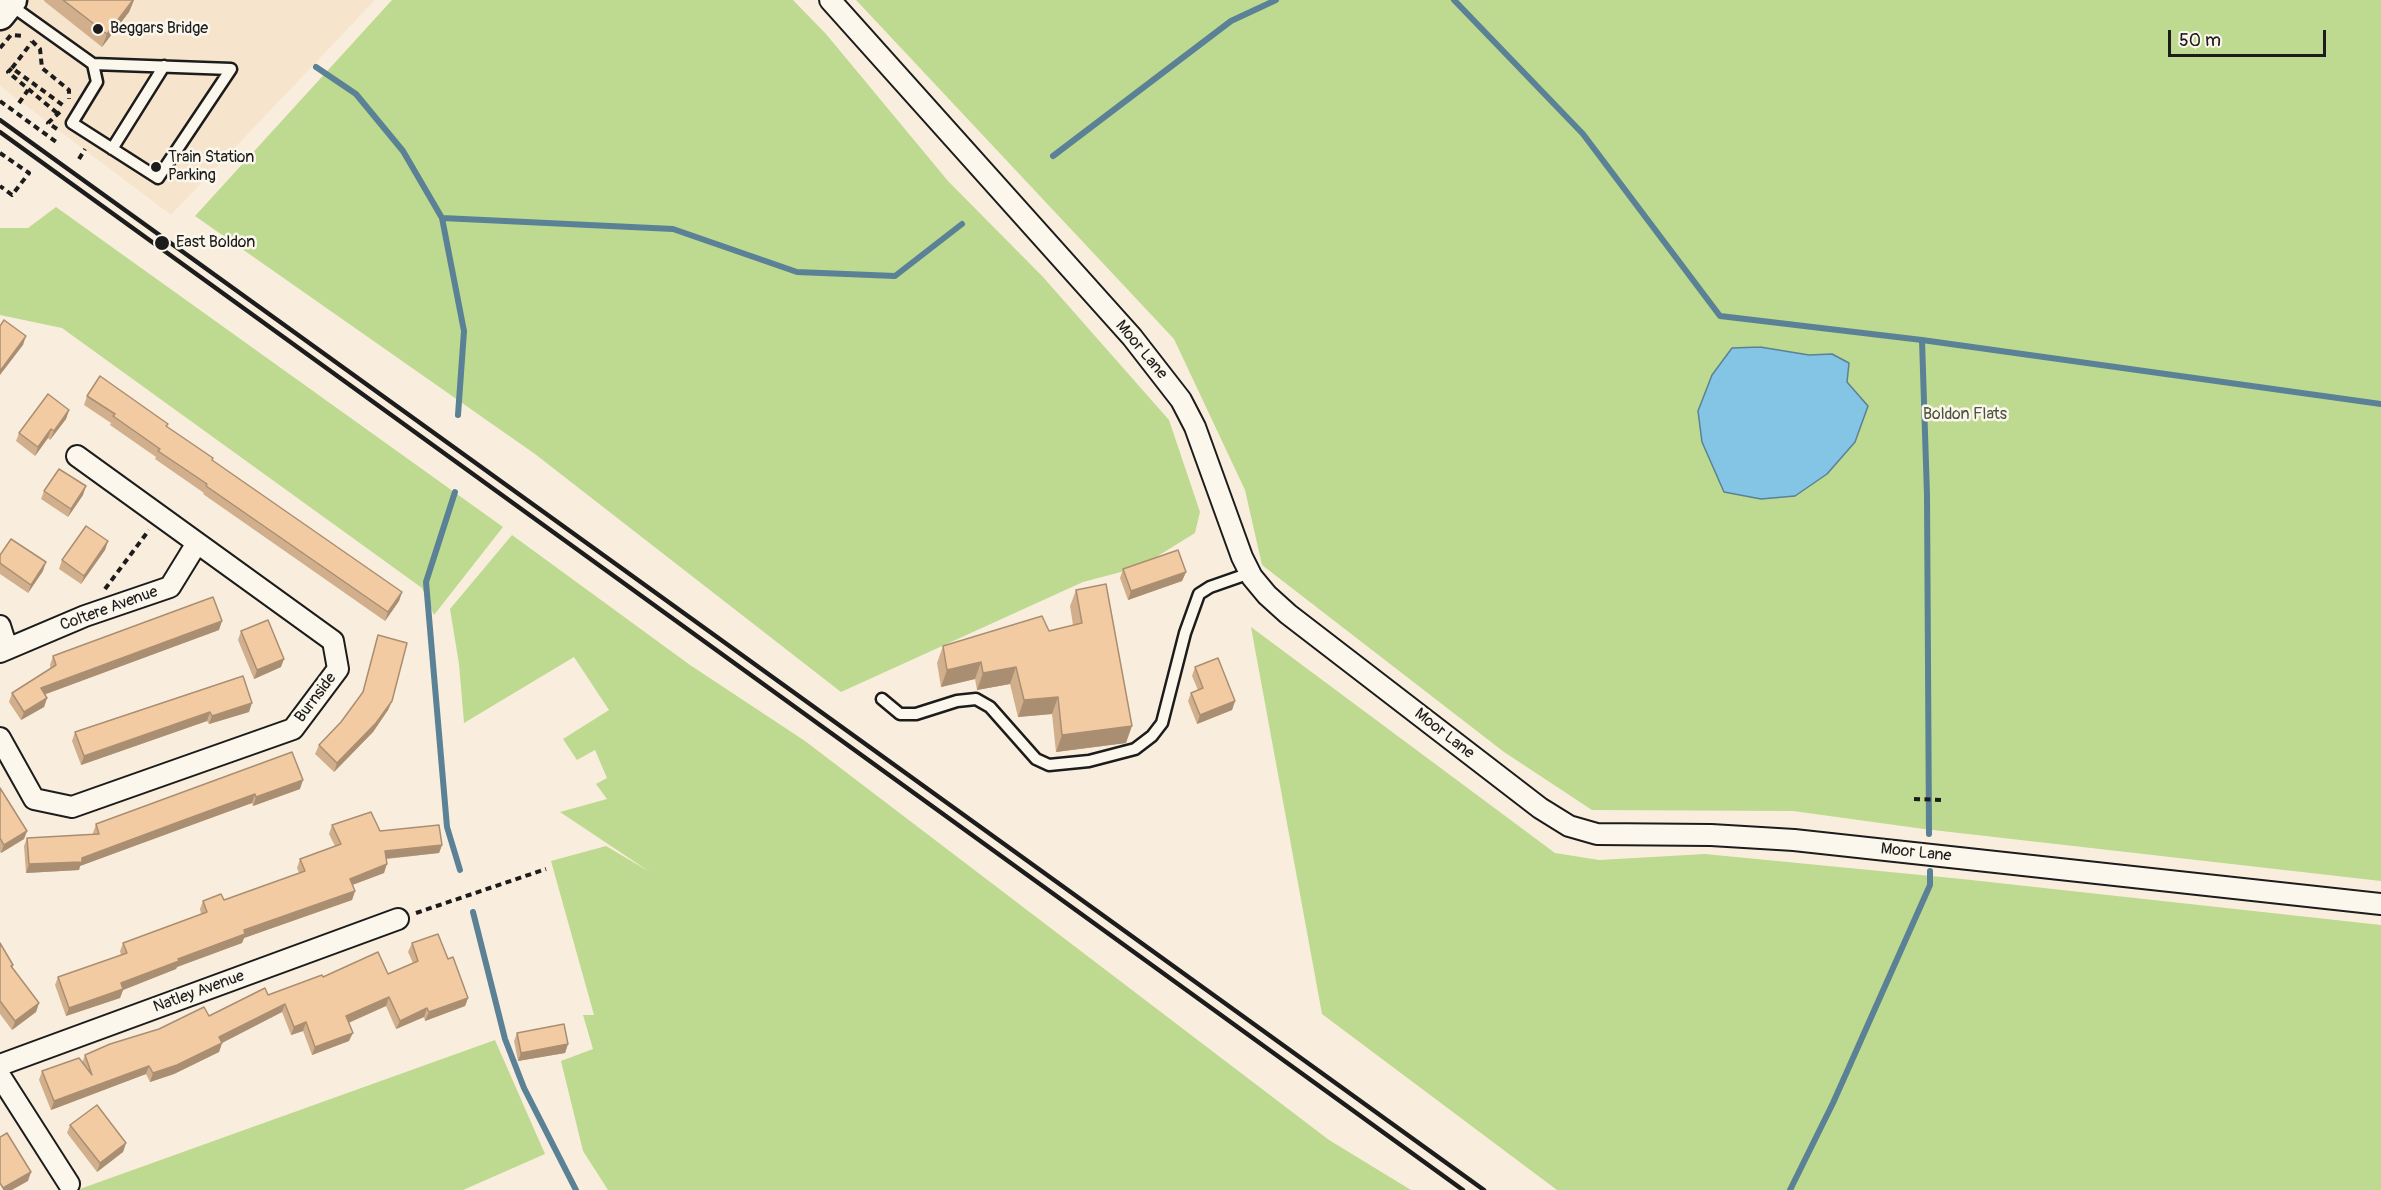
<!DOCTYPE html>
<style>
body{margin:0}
#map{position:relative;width:2381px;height:1190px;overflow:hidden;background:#f9eedd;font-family:Pangolin,sans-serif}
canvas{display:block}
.scale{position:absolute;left:2168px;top:30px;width:158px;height:27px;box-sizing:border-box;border:3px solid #1c1c1c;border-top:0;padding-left:8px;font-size:18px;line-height:21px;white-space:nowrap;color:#1c1c1c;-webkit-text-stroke:4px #fbf7ec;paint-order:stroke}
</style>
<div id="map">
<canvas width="2381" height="1190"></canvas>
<div class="scale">50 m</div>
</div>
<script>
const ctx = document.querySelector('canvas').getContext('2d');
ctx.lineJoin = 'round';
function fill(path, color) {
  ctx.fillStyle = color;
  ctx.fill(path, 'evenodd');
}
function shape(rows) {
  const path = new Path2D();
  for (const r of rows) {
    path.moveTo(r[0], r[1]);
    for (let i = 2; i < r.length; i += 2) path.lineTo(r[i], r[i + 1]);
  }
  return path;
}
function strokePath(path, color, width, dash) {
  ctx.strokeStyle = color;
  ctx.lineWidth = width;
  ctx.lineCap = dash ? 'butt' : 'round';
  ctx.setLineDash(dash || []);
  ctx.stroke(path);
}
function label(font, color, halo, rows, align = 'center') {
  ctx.font = font + ' Pangolin,sans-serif';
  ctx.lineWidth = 5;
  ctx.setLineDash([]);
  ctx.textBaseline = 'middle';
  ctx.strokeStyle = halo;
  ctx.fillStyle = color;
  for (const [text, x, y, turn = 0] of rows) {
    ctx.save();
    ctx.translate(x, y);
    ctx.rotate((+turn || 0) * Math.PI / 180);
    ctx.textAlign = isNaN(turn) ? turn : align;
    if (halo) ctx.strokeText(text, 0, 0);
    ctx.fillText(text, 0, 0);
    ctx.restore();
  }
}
fill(shape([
 [0,0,375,0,171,215,0,86]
]), '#f7e4cc');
fill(shape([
 [392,0,793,0,826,34,948,181,1043,277,1169,420,1200,512,1195,533,1140,567,1083,582,841,692,535,454,195,216],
 [856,0,2381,0,2381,881,1924,829,1793,811,1592,810,1504,752,1262,565,1245,490,1174,339],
 [56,207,503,527,434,615,422,588,62,328,0,315,0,228,28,228],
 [512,535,690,665,805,741,1329,1140,1411,1190,608,1190,583,1151,561,1061,593,1049,583,1015,594,1015,551,861,606,846,650,872,560,812,607,799,596,784,607,778,595,750,577,760,563,739,609,710,574,657,464,723,459,664,450,609],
 [1251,627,1555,853,1599,860,1705,854,1962,879,2381,925,2381,1190,1557,1190,1322,1014],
 [495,1040,545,1154,463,1190,77,1190]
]), '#bed990');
const water = shape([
 [1760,347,1809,355,1832,354,1849,363,1847,382,1868,406,1855,442,1827,474,1795,496,1761,499,1724,492,1702,442,1698,411,1712,375,1732,348,1760,347]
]);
fill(water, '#84c5e5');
strokePath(water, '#5a8195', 1.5);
strokePath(shape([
 [1454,0,1583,134,1720,316,1922,340,1927,495,1929,834],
 [316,67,356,94,403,151,442,218,464,331,458,415],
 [1053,156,1231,21,1276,0],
 [442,218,673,229,797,272,895,276,962,224],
 [1922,340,2381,404],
 [455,492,426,582,447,827,460,870],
 [473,912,505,1039,524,1088,576,1190],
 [1790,1190,1833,1103,1930,885,1930,871]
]), '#5a8195', 6);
const service = shape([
 [9,4,93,64,231,69,158,178,72,123,97,82,93,64],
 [112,149,164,66],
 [882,699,900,714,916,714,957,701,976,699,990,707,1036,759,1049,765,1089,761,1135,749,1152,736,1162,723,1185,633,1199,594,1210,587,1250,573]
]);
const minor = shape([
 [830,0,1132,337,1181,400,1195,427,1242,557,1252,577,1267,595,1288,614,1540,808,1569,826,1597,834,1711,835,1794,840,2381,904],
 [0,626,7,648],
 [0,652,85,616,170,587,197,543],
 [0,738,34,799,72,807,293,729,338,669,333,641,77,456],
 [0,1065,398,919],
 [0,1076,69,1184]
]);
const secondary = shape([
 [0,15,12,0]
]);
strokePath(service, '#1c1c1c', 15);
strokePath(minor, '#1c1c1c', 24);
strokePath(secondary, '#1c1c1c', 33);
strokePath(shape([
 [32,41,40,49,42,68,69,90,69,99],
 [0,48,11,35,23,36],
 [12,68,32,42],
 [0,101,59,144],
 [19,103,28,90],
 [57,113,8,72,12,68,64,106],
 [57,129,48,123,61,111],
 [0,153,29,173,12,195,0,186],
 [79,159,85,149],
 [105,589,149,530],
 [1914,799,1944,800],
 [416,913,546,869]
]), '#1c1c1c', 4, [6, 4.5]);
strokePath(service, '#fbf7ec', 10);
strokePath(minor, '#fbf7ec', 20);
strokePath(secondary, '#fbf7ec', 28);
strokePath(shape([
 [0,120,1484,1190],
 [0,132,1463,1190]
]), '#1c1c1c', 4.5);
fill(shape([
 [44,0,134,0,129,12,102,47,44,1],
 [87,396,167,427,212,460,402,592,399,601,385,621,203,494,204,493,155,459,156,457,110,425,111,423,84,405],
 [69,410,66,419,50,440,48,438,35,456,16,441,19,433],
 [44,491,83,495,68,517,41,499],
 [108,541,105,550,81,584,59,569,62,560],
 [0,555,43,571,28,593,0,574],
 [1123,569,1186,572,1182,581,1128,600,1120,578],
 [1076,590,1126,743,1056,752,1052,714,1018,717,1010,684,977,690,975,679,941,687,937,663,943,646,1049,631,1073,625,1070,606],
 [219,630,45,694,47,698,44,707,21,720,9,702,12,693,51,669,50,665,53,656],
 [241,631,281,667,254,679,238,640],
 [378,635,392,701,388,710,373,732,334,772,315,754,319,745,341,722,362,694],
 [1195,667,1235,701,1232,710,1197,724,1188,701,1191,693,1198,690,1192,676],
 [243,676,249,712,209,724,207,721,81,765,72,741,75,732],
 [292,752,300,789,253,806,252,803,181,828,80,866,79,870,26,873,24,846,27,838,93,834,93,833,96,824],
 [0,788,27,831,24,839,1,853,0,852],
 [332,825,380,831,442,845,439,853,387,859,384,873,352,885,355,891,352,900,244,938,242,943,177,967,176,969,123,990,120,998,66,1016,55,985,58,977,121,955,120,951,123,943,201,914,200,909,203,901,224,900,299,873,297,868,300,859,335,846,329,834],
 [0,943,13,965,12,968,39,1003,36,1012,12,1030,0,1014],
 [412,943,448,959,468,998,465,1006,425,1021,424,1017,396,1029,386,1006,349,1023,349,1041,312,1055,303,1031,291,1035,282,1012,222,1043,219,1052,174,1074,150,1082,146,1074,51,1110,39,1080,42,1071,82,1063,85,1055,209,1016,323,977,388,974,413,963,408,952],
 [517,1033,568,1044,565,1053,518,1061,514,1041],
 [70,1125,126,1143,123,1152,97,1172,67,1133]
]), '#d1af8c');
fill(shape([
 [134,0,129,12,102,47,107,34],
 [26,336,23,345,0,375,0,371],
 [69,410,66,419,50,440,54,431],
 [51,429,48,438,35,456,38,447],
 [86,486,83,495,68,517,71,509],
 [108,541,105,550,81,584,84,576],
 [46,562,43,571,28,593,31,585],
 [1186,572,1182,581,1128,600,1131,591],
 [402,592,399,601,385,621,388,612],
 [222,621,219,630,38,697,41,688],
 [284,659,281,667,254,679,257,670],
 [981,662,975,679,941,687,947,670],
 [1016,667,1010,684,977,690,983,673],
 [1058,697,1052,714,1018,717,1024,700],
 [47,698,44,707,21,720,24,712],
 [392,701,388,710,373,732,334,772,337,763],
 [1235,701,1232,710,1197,724,1200,715],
 [252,703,249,712,209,724,212,716],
 [210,712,207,721,81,765,84,756],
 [1132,726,1126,743,1056,752,1062,735],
 [303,780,300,789,253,806,256,797],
 [255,794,252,803,80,866,79,870,26,873,29,864,82,858],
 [27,831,24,839,1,853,4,845],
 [442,845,439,853,382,859,385,851],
 [387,864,384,873,347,887,350,879],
 [355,891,352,900,244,938,242,943,177,967,176,969,123,990,120,998,66,1016,69,1008,121,983,244,930],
 [389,997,386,1006,343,1025,346,1016],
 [468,998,465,1006,425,1021,429,1012],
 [39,1003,36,1012,12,1030,15,1021],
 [285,1004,282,1012,216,1046,219,1037],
 [427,1008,424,1017,396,1029,400,1021],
 [306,1022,303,1031,291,1035,294,1027],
 [353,1033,349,1041,312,1055,315,1047],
 [222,1043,219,1052,174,1074,150,1082,153,1073],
 [568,1044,565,1053,518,1061,521,1053],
 [149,1066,146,1074,51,1110,54,1101],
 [126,1143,123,1152,97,1172,100,1163],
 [31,1172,28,1181,12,1190,3,1190,3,1188]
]), '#aa8e72');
const building = shape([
 [63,0,133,0,107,34,63,0],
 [4,320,26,336,0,371,0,326,4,320],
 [100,376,168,424,166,426,213,458,212,460,402,592,388,612,206,486,207,484,158,451,160,449,113,416,115,414,87,396,100,376],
 [48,394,69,410,54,431,51,429,38,447,19,433,48,394],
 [59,469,86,486,71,509,44,491,59,469],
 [86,526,108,541,84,576,62,560,86,526],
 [11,539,46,562,31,585,0,563,0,555,11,539],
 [1178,550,1186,572,1131,591,1123,569,1178,550],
 [1106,584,1132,726,1062,735,1058,697,1024,700,1016,667,983,673,981,662,947,670,943,646,1042,616,1049,631,1082,623,1076,590,1106,584],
 [213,597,222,621,41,688,47,698,24,712,12,693,56,665,53,656,213,597],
 [268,620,284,659,257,670,241,631,268,620],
 [378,635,407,643,392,701,376,723,337,763,319,745,341,722,363,692,378,635],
 [1218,658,1235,701,1200,715,1191,693,1203,688,1195,667,1218,658],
 [243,676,252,703,212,716,210,712,84,756,75,732,243,676],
 [292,752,303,780,256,797,255,794,184,820,82,858,82,862,29,864,27,838,99,834,96,824,292,752],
 [0,788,27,831,4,845,0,838,0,788],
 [371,812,380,831,439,825,442,845,385,851,387,864,350,879,355,891,244,930,245,934,178,959,179,961,121,983,123,989,69,1008,58,977,127,953,123,943,207,912,203,901,221,894,224,900,305,871,300,859,341,844,332,825,371,812],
 [438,934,448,959,453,957,468,998,429,1012,427,1008,400,1021,389,997,346,1016,353,1033,315,1047,306,1022,294,1027,285,1004,219,1037,222,1043,177,1065,153,1073,149,1066,54,1101,42,1071,79,1058,92,1075,85,1055,110,1044,159,1029,204,1007,209,1016,265,988,268,995,322,975,323,977,378,952,388,974,418,961,412,943,438,934],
 [0,943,13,965,11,966,39,1003,15,1021,0,1001,0,943],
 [564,1024,568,1044,521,1053,517,1033,564,1024],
 [97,1105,126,1143,100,1163,70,1125,97,1105],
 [7,1133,31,1172,3,1188,0,1183,0,1137,7,1133]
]);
fill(building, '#f3cba3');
strokePath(building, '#aa8e72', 1.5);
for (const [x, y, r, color] of [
 [98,29,6,"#1c1c1c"],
 [156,167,6,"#1c1c1c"],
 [162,243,8,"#1c1c1c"]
]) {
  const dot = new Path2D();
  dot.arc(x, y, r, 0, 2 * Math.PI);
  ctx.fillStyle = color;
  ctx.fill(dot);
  strokePath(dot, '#fbf7ec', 2);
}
label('16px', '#1c1c1c', '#fbf7ec', [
 ["Beggars Bridge",110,29],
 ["Train Station",168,158],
 ["Parking",168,176],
 ["East Boldon",176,243]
], 'left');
label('16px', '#1c1c1c', '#fbf7ec', [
 ["Moor Lane",1141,350,50],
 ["Coltere Avenue",109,609,-20],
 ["Burnside",316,698,-53],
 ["Moor Lane",1444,734,38],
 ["Moor Lane",1916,853,6],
 ["Natley Avenue",199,992,-20]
]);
label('16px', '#4d553f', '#fbf7ec', [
 ["Boldon Flats",1965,415]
]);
</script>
